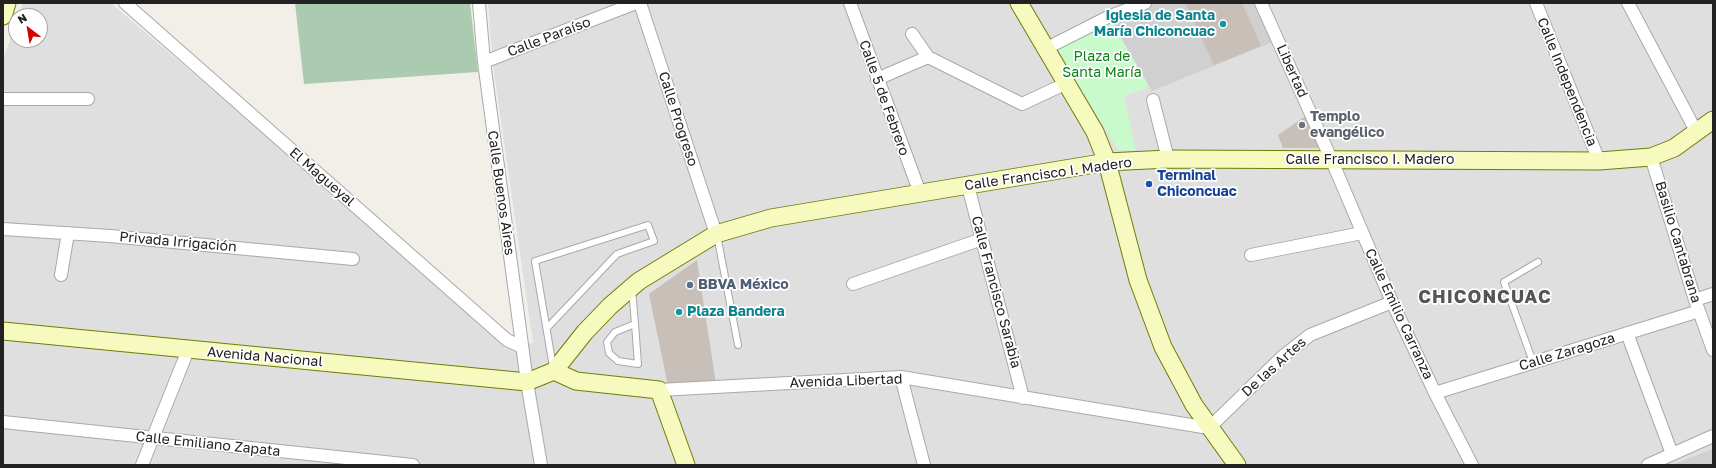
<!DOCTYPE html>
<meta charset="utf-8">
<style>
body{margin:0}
#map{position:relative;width:1716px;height:468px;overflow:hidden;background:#f2efe9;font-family:"Golos Text",sans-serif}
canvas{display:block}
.frame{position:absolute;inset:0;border:4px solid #222;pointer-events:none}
.north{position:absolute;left:8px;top:8px;width:40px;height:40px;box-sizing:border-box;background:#fff;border:1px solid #a7a7a7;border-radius:50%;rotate:329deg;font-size:11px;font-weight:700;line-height:16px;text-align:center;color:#222}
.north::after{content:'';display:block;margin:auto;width:14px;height:18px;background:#d40000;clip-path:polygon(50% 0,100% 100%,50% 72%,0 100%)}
</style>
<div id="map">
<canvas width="1716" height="468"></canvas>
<div class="frame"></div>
<div class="north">N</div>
</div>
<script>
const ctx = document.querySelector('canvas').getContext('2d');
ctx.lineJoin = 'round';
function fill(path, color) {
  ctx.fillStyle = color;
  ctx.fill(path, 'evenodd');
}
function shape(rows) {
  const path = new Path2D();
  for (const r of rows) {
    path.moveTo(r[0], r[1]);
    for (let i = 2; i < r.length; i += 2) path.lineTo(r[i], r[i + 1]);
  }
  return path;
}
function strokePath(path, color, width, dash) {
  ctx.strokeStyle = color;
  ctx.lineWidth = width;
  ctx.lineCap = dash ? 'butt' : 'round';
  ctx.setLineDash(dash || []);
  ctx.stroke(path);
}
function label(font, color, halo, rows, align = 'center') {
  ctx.font = font + ' "Golos Text",sans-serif';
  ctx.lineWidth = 3.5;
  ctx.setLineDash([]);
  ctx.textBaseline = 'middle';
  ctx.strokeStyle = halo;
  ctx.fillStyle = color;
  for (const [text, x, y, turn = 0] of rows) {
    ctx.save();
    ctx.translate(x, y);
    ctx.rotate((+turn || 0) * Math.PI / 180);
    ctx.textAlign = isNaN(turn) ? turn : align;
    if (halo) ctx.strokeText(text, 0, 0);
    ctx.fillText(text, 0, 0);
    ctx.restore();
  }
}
fill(shape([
 [23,3,111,3,512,346,533,343,493,66,488,3,1713,3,1713,465,3,465,3,59,16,23,16,40,40,40,40,16,19,16]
]), '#e0dfdf');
fill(shape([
 [1147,3,1259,3,1275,41,1152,91,1109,17],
 [1713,449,1713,465,1672,465]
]), '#d0d0d0');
fill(shape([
 [295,3,470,3,478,72,304,84]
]), '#aacbaf');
fill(shape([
 [1111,21,1149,87,1124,96,1136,151,1118,150,1056,47]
]), '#c8facc');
fill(shape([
 [1185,3,1242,3,1261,46,1214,65],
 [1307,115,1320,148,1283,148,1278,135],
 [697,260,716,384,668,386,649,294]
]), '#c7bfb8');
const lane = shape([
 [717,235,738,345],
 [632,289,635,324,638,364,618,361,609,353,607,342,615,332,635,324],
 [547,328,617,254,654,241,648,225,535,261,553,367],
 [1533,362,1504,282,1538,262]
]);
const street = shape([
 [125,3,507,340,522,347],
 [479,3,484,62,527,382,541,465],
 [640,3,716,234],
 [850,3,920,193],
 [1261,3,1332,161,1392,302,1435,393,1472,465],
 [1536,3,1599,161],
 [1628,3,1697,133],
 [912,34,928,57],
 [1047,48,1110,16,1145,3],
 [484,62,636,3],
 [877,79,928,57,1022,104,1067,83],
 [3,99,88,99],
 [1153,100,1168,159],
 [1651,157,1695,300,1713,350],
 [968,186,1023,398],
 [3,229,110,236,353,259],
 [1251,255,1362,233],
 [61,275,68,233],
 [853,284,982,239],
 [1695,300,1713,294],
 [1627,333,1672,454],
 [901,377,924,465],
 [659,390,901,377,1209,428,1282,357,1310,335,1392,302],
 [1435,393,1699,311],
 [3,422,413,465],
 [142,465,188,350],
 [1648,465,1713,436]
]);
const secondary = shape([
 [1019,3,1095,132,1107,162,1138,280,1163,347,1194,405,1237,465],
 [3,16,7,3],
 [3,331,527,382,554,371,585,332,610,306,639,281,716,234,771,218,1107,162,1168,159,1599,161,1651,157,1674,148,1713,120],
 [554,371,576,381,659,390,686,465]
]);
strokePath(lane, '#a9a9a9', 8);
strokePath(street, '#a9a9a9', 14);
strokePath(secondary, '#707d05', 19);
strokePath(lane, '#fff', 6);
strokePath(street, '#fff', 12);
strokePath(secondary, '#f7fabf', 17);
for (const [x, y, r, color] of [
 [1223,24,4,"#0f9aa8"],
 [1302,125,4,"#6b7280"],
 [1149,184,4,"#1a4fb4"],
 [690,285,4,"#5c6f8a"],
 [679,312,4,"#0f9aa8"]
]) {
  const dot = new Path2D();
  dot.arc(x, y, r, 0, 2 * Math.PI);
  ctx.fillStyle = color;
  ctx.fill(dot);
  strokePath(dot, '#fff', 1.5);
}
label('bold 14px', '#0d838f', '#fff', [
 ["Iglesia de Santa",1215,16],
 ["María Chiconcuac",1215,32],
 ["Plaza Bandera",687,312,"left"]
], 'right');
label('14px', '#222', '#fff', [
 ["Calle Paraíso",549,37,-21],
 ["Libertad",1292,71,66],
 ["Calle Independencia",1567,82,68],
 ["Calle 5 de Febrero",884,98,70],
 ["Calle Progreso",678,119,72],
 ["Calle Francisco I. Madero",1370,160],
 ["Calle Francisco I. Madero",1048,174,-8],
 ["El Magueyal",322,177,41],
 ["Calle Buenos Aires",501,193,82],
 ["Privada Irrigación",178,242,5],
 ["Basilio Cantabrana",1678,242,73],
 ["Calle Francisco Sarabia",996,292,75],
 ["Calle Emilio Carranza",1399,314,65],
 ["Calle Zaragoza",1567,352,-17],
 ["Avenida Nacional",265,357,5],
 ["De las Artes",1274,367,-42],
 ["Avenida Libertad",846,381,-2],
 ["Calle Emiliano Zapata",208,444,6]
]);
label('14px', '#0c8416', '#fff', [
 ["Plaza de",1102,57],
 ["Santa María",1102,73]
]);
label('bold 14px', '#5b616d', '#fff', [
 ["Templo",1310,117],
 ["evangélico",1310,133]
], 'left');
label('bold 14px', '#164399', '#fff', [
 ["Terminal",1157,176],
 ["Chiconcuac",1157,192]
], 'left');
label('bold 14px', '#4e5e75', '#fff', [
 ["BBVA México",698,285]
], 'left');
ctx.letterSpacing = '1px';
label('bold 18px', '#555', '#fff', [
 ["CHICONCUAC",1485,297]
]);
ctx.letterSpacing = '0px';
</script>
